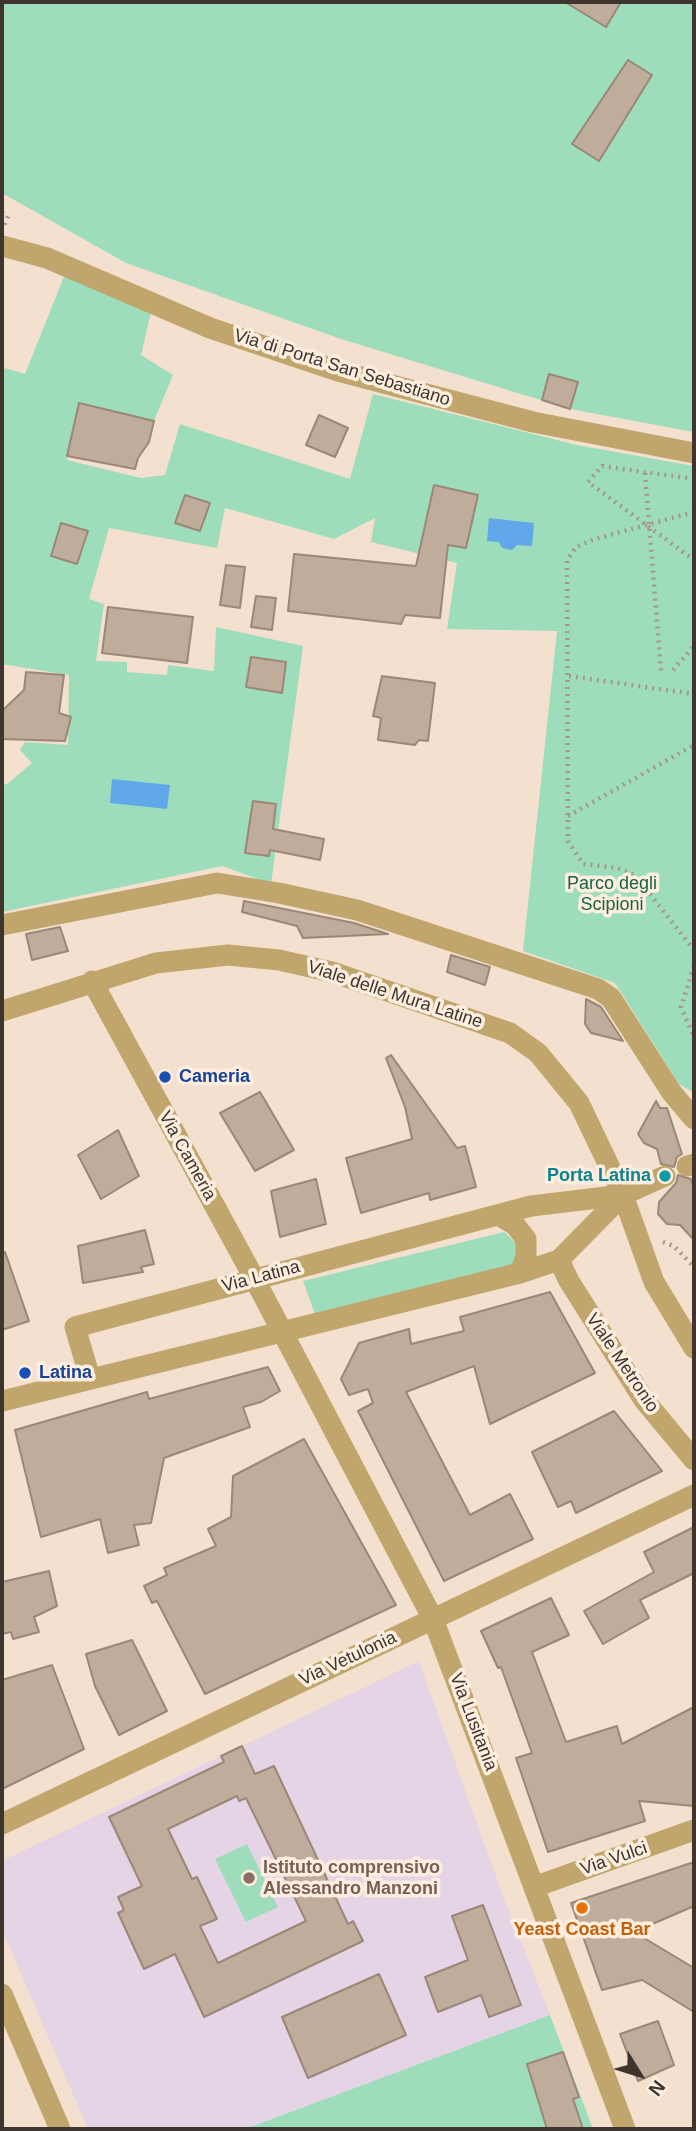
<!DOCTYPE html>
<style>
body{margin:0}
#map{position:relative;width:696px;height:2131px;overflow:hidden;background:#f4e0ce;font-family:Arial,sans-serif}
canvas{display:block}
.frame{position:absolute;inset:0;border:4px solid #3d352e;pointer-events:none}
.north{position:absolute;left:605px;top:2040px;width:70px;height:70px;-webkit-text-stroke:5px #feeee0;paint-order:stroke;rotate:128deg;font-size:19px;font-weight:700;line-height:28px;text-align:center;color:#3d352e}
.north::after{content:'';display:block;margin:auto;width:24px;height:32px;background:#3d352e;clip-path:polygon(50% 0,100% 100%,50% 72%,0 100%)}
</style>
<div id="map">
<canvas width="696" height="2131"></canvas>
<div class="frame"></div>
<div class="north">N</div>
</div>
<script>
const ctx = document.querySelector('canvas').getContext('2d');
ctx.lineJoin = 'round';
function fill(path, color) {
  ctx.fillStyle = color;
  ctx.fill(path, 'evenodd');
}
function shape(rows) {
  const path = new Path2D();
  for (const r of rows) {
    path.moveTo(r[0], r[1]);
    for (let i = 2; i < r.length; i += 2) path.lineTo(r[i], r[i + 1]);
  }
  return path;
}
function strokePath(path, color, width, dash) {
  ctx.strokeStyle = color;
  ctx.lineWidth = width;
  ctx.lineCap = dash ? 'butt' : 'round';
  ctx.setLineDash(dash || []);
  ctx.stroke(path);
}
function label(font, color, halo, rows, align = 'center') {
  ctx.font = font + ' Arial,sans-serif';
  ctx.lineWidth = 7;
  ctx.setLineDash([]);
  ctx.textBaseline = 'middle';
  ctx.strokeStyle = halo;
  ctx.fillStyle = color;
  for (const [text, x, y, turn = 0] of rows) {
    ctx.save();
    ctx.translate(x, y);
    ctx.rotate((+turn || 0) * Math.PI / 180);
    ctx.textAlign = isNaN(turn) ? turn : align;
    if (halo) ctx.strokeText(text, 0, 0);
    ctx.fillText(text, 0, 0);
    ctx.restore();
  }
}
fill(shape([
 [419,1661,503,1896,550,2015,245,2129,88,2129,2,1930,2,1861]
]), '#e5d4e5');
fill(shape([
 [2,2,694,2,694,432,570,409,341,339,126,263,2,193],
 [65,274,152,308,141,355,173,375,154,421,80,404,67,460,141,478,165,475,180,424,350,479,373,394,577,445,694,466,694,1093,679,1084,615,983,523,951,557,631,447,629,457,563,371,542,375,518,334,539,225,508,217,548,109,528,89,599,104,604,96,661,127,662,127,672,167,675,168,665,214,671,216,627,303,646,271,884,222,866,2,912,2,781,6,785,32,763,20,750,25,742,68,745,69,675,2,664,2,378,5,368,25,374],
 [504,1232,516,1243,517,1264,315,1314,303,1281],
 [247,1844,278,1907,246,1922,215,1859],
 [550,2015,593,2129,245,2129]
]), '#9dddbb');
fill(shape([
 [489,518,534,523,532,546,517,545,512,550,502,548,499,542,487,541],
 [112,779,170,785,167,809,110,803]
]), '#61a8eb');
const building = shape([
 [565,2,621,2,606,27,565,2],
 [628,60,652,75,599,161,572,144,628,60],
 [549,374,578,382,570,409,542,400,549,374],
 [79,403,154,421,149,442,138,458,135,469,67,456,79,403],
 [319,415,348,428,335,457,306,445,319,415],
 [434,485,478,495,466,548,448,545,440,618,405,615,401,624,288,611,294,554,416,566,434,485],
 [185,495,210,503,200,531,175,523,185,495],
 [61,523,88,531,77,564,51,556,61,523],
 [226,565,245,567,240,608,220,605,226,565],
 [256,596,276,598,272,630,251,627,256,596],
 [108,607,193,617,187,663,102,653,108,607],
 [251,657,286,662,282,693,246,687,251,657],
 [26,672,64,675,59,713,71,717,65,741,2,739,2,711,24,690,26,672],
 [382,676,435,683,428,741,419,740,415,745,378,740,381,718,373,716,382,676],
 [253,801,276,804,273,829,324,839,320,860,270,850,269,856,245,853,253,801],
 [244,901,354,923,388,934,303,938,297,926,242,912,244,901],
 [60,927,68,951,32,960,26,934,60,927],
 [451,955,490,967,485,985,447,972,451,955],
 [586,999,601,1007,623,1041,591,1033,585,1024,586,999],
 [391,1055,457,1148,465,1146,476,1187,430,1200,429,1193,361,1213,346,1158,412,1139,405,1107,386,1058,391,1055],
 [260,1092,294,1150,255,1171,220,1113,260,1092],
 [656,1101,660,1108,667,1108,682,1154,677,1157,674,1167,661,1164,657,1149,644,1143,638,1134,656,1101],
 [118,1130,139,1176,101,1199,78,1155,118,1130],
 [678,1175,691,1179,694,1190,694,1240,680,1225,667,1224,658,1214,659,1202,676,1183,678,1175],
 [316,1179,326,1224,280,1237,271,1191,316,1179],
 [145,1230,154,1264,141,1267,143,1272,83,1283,78,1246,145,1230],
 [5,1252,29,1321,2,1330,2,1253,5,1252],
 [550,1292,595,1373,490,1424,474,1366,406,1392,470,1515,510,1494,533,1539,444,1581,358,1411,373,1403,368,1389,349,1395,341,1379,359,1343,409,1329,411,1344,464,1331,460,1317,550,1292],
 [268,1367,280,1391,261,1402,243,1407,250,1427,164,1458,151,1523,134,1525,139,1545,108,1553,100,1519,41,1537,15,1430,147,1392,149,1399,268,1367],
 [614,1411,662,1471,576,1513,571,1501,558,1507,532,1452,614,1411],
 [304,1439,396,1605,205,1694,157,1601,152,1603,144,1586,167,1575,164,1568,216,1546,208,1529,231,1517,233,1476,304,1439],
 [694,1527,694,1573,640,1600,649,1618,603,1644,584,1611,654,1572,644,1552,694,1527],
 [49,1571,57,1606,34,1617,39,1632,13,1639,11,1632,2,1634,2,1582,49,1571],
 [551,1598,569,1635,532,1652,566,1742,617,1726,622,1744,694,1707,694,1806,639,1801,645,1821,548,1852,516,1758,532,1753,501,1667,498,1668,481,1631,551,1598],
 [132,1640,167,1711,119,1735,95,1686,86,1654,132,1640],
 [52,1665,84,1749,2,1789,2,1680,52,1665],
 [242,1746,255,1774,274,1766,348,1924,353,1921,363,1941,204,2017,175,1954,144,1969,118,1913,124,1910,118,1897,142,1886,109,1817,224,1762,221,1756,242,1746],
 [237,1796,239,1801,246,1798,306,1921,218,1963,200,1926,217,1919,197,1877,192,1879,168,1829,237,1796],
 [694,1862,694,1906,634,1932,694,1968,694,2012,642,1980,602,1990,571,1903,694,1862],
 [483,1905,521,2005,489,2017,481,1995,438,2012,425,1977,468,1960,452,1916,483,1905],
 [379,1974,406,2035,308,2078,282,2017,379,1974],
 [658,2021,674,2065,638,2081,620,2034,658,2021],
 [563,2052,579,2097,573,2099,583,2129,547,2129,527,2064,563,2052]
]);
fill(building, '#bfac9b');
strokePath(building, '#9a8777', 2);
strokePath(shape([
 [2,213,8,216,4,225],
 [645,473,661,671],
 [694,479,602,466,588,482,694,560],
 [694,512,595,539,576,547,567,560,568,841,583,864,617,868,635,875,694,950],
 [673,670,694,646],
 [569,676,694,694],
 [568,816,694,745],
 [694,966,681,1007,694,1037],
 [663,1242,674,1246,694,1267]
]), '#a6978a', 4.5, [2, 5]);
strokePath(shape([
 [2,246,47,258,210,328,338,371,533,422,694,453],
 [2,925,217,883,279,893,357,910,598,989,611,998,672,1093,694,1119],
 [92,981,254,1278,433,1619,625,2129],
 [2,1011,156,963,228,955,279,960,332,972,510,1033,538,1053,579,1103,623,1195,654,1282,694,1348],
 [687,1166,694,1164],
 [498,1215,515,1225,526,1239,526,1257,520,1273],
 [559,1260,569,1281,644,1400,694,1460],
 [90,1378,75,1327,531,1206,623,1195],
 [2,1401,520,1273,559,1260,623,1195,665,1176],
 [2,1824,694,1495],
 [534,1887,694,1830],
 [2,1994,60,2129]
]), '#c0a66c', 21);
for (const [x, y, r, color] of [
 [165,1077,7,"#1a4fb4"],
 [665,1176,7,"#0f9aa8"],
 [25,1373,7,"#1a4fb4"],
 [249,1878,7,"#8d6e63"],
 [582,1908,7,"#e8710a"]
]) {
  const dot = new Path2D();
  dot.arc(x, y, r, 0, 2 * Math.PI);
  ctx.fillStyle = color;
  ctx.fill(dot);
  strokePath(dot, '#feeee0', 2.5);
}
label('18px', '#3d352e', '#feeee0', [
 ["Via di Porta San Sebastiano",342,368,17],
 ["Viale delle Mura Latine",395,995,18],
 ["Via Cameria",187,1156,61],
 ["Via Latina",261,1277,-15],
 ["Viale Metronio",622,1363,56],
 ["Via Vetulonia",348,1659,-25],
 ["Via Lusitania",473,1722,69],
 ["Via Vulci",614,1859,-19]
]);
label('18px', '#166545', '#feeee0', [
 ["Parco degli",612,884],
 ["Scipioni",612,905]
]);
label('bold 18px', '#164399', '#feeee0', [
 ["Cameria",179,1077],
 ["Latina",39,1373]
], 'left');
label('bold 18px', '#0d838f', '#feeee0', [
 ["Porta Latina",651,1176]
], 'right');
label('bold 18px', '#785e54', '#feeee0', [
 ["Istituto comprensivo",263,1868],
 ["Alessandro Manzoni",263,1889]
], 'left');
label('bold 18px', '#c56008', '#feeee0', [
 ["Yeast Coast Bar",582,1930]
]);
</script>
